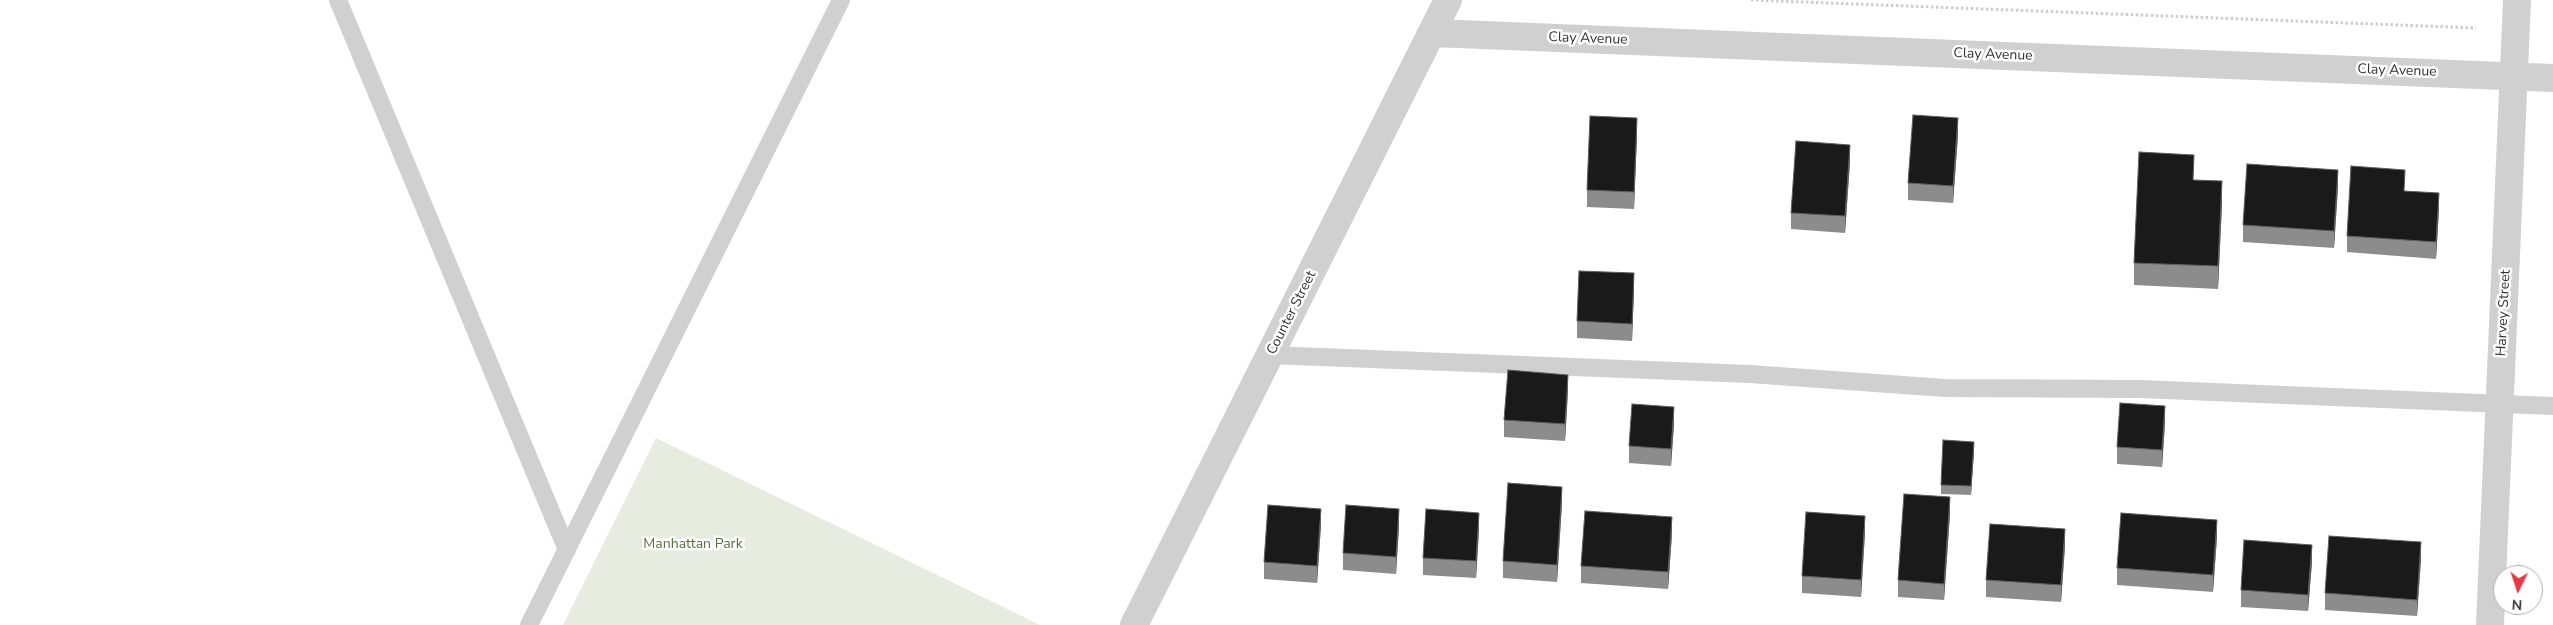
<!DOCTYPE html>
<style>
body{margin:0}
#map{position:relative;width:2553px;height:625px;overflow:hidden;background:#fff;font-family:"Nunito Sans",sans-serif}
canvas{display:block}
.north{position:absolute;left:2493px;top:565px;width:50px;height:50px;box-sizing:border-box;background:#fff;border:1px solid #adadad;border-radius:50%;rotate:184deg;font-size:14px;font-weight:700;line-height:20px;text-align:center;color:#333}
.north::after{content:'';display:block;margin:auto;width:18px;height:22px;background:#e63946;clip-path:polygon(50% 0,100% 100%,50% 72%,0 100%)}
</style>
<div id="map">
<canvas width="2553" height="625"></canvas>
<div class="north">N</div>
</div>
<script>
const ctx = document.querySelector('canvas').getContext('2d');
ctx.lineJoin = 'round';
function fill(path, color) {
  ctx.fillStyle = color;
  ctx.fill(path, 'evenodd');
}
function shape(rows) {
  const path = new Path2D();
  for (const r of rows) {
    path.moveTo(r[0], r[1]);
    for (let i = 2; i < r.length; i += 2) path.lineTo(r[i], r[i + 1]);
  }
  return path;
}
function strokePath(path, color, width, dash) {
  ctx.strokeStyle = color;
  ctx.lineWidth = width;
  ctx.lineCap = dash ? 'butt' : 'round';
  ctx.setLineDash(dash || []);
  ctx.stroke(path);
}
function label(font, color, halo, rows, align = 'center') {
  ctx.font = font + ' "Nunito Sans",sans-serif';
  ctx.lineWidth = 5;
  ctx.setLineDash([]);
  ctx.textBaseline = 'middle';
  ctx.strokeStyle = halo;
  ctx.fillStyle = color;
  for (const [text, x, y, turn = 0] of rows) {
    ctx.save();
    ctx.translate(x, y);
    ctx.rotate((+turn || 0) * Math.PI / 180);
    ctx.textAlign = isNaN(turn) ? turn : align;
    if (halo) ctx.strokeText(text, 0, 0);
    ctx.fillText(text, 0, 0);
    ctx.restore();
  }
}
fill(shape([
 [656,438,1040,625,563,625]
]), '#e6ecdf');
strokePath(shape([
 [1751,0,2476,28]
]), '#cdcdcd', 3, [2.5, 2.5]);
strokePath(shape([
 [338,0,567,550],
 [1270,355,1750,374,1945,388,2140,389,2553,406],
 [529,625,841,0]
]), '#d0d0d0', 18);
strokePath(shape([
 [1433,33,2553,78],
 [1134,625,1448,0],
 [2490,625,2517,0]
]), '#d0d0d0', 28);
fill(shape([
 [1637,135,1634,209,1587,207,1587,190],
 [1958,135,1953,203,1908,200,1908,183],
 [1850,162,1845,233,1791,229,1791,213],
 [2194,180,2222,204,2218,289,2134,285,2134,263],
 [2338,187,2334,248,2243,242,2243,225],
 [2405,191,2439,210,2436,259,2347,252,2347,236],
 [1634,289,1632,341,1577,338,1577,321],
 [1568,391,1565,441,1504,437,1504,420],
 [2165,423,2162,467,2117,464,2117,447],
 [1674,424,1671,466,1629,463,1629,446],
 [1974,451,1971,495,1941,494,1941,485],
 [1562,503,1557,582,1503,578,1503,561],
 [1950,514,1944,600,1898,597,1898,580],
 [1321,525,1317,583,1264,579,1264,562],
 [1399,526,1396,574,1343,570,1343,553],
 [1479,530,1476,578,1423,575,1423,558],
 [1865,533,1861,597,1802,593,1802,576],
 [1672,534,1668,589,1581,583,1581,566],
 [2217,537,2213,592,2117,585,2117,568],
 [2065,546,2061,602,1986,597,1986,580],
 [2421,559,2417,616,2325,610,2325,593],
 [2312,562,2308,611,2241,607,2241,590]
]), '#8c8c8c');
fill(shape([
 [1637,118,1637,135,1634,209,1634,192],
 [1958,118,1958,135,1953,203,1953,186],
 [1850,145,1850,162,1845,233,1845,216],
 [2338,170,2338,187,2334,248,2334,231],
 [2222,181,2222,204,2218,289,2218,266],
 [2439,193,2439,210,2436,259,2436,242],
 [1634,273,1634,289,1632,341,1632,324],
 [1568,375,1568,391,1565,441,1565,424],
 [2165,406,2165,423,2162,467,2162,450],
 [1674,407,1674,424,1671,466,1671,449],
 [1974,442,1974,451,1971,495,1971,486],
 [1562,487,1562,503,1557,582,1557,565],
 [1950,497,1950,514,1944,600,1944,584],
 [1321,509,1321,525,1317,583,1317,566],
 [1399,509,1399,526,1396,574,1396,557],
 [1479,513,1479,530,1476,578,1476,561],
 [1865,516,1865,533,1861,597,1861,580],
 [1672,517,1672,534,1668,589,1668,572],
 [2217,520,2217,537,2213,592,2213,575],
 [2065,529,2065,546,2061,602,2061,585],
 [2421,542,2421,559,2417,616,2417,600],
 [2312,545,2312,562,2308,611,2308,595]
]), '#5f5f5f');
const building = shape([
 [1913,115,1958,118,1953,186,1908,183,1913,115],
 [1590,116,1637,118,1634,192,1587,190,1590,116],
 [1796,141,1850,145,1845,216,1791,213,1796,141],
 [2139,152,2194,155,2193,180,2222,181,2218,266,2134,263,2139,152],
 [2247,164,2338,170,2334,231,2243,225,2247,164],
 [2351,166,2405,170,2404,191,2439,193,2436,242,2347,236,2351,166],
 [1579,271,1634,273,1632,324,1577,321,1579,271],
 [1508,370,1568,375,1565,424,1504,420,1508,370],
 [2120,403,2165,406,2162,450,2117,447,2120,403],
 [1632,404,1674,407,1671,449,1629,446,1632,404],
 [1943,440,1974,442,1971,486,1941,485,1943,440],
 [1508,483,1562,487,1557,565,1503,561,1508,483],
 [1904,494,1950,497,1944,584,1898,580,1904,494],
 [1268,505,1321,509,1317,566,1264,562,1268,505],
 [1346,505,1399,509,1396,557,1343,553,1346,505],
 [1426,509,1479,513,1476,561,1423,558,1426,509],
 [1585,511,1672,517,1668,572,1581,566,1585,511],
 [1806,512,1865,516,1861,580,1802,576,1806,512],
 [2121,513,2217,520,2213,575,2117,568,2121,513],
 [1990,524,2065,529,2061,585,1986,580,1990,524],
 [2329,536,2421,542,2417,600,2325,593,2329,536],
 [2244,540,2312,545,2308,595,2241,590,2244,540]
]);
fill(building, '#1a1a1a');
strokePath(building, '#5f5f5f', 1);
label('14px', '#333', '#fff', [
 ["Clay Avenue",1588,39,2],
 ["Clay Avenue",1993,55,2],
 ["Clay Avenue",2397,71,2],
 ["Counter Street",1292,313,-63],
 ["Harvey Street",2504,313,-87]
]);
label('14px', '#56703f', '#fff', [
 ["Manhattan Park",693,545]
]);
</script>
